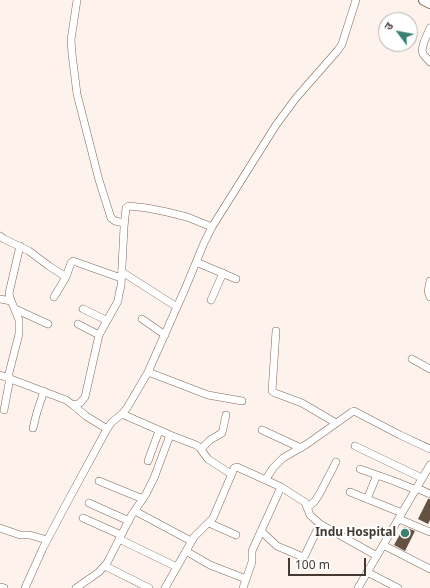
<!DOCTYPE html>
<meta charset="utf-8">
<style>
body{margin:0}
#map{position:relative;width:430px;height:588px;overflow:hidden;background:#fdf3ec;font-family:"Noto Sans","Noto Sans Devanagari",sans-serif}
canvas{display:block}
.north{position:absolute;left:378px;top:12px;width:40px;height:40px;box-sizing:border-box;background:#fff;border:1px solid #b4b0ad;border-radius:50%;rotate:302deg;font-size:11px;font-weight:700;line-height:16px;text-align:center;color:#433a33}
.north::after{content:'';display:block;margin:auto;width:14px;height:18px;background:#3d8073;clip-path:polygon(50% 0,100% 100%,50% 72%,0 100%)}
.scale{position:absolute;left:288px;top:558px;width:78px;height:18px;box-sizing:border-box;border:2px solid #433a33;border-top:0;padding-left:5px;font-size:12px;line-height:14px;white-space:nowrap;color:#433a33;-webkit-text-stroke:3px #fff;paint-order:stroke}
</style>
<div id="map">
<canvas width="430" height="588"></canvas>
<div class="north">उ</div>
<div class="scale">100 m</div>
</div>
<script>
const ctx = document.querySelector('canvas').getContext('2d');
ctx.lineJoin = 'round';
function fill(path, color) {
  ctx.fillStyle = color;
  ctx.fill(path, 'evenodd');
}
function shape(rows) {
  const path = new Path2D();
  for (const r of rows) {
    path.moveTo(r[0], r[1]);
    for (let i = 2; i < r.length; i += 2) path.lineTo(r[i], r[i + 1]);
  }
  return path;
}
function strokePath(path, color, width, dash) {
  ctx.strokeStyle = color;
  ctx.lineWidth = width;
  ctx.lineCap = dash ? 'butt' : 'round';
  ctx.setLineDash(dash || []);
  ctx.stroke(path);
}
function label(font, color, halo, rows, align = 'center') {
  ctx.font = font + ' "Noto Sans",sans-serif';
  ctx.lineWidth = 4;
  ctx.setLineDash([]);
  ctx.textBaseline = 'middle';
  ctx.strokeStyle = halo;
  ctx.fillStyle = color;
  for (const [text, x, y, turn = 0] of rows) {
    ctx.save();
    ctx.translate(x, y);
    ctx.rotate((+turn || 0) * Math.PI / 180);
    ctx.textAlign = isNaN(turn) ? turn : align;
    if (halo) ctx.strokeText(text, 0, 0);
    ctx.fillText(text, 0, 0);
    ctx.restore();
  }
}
fill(shape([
 [428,499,430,499,430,520,428,524,418,519],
 [404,527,415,531,405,551,394,545]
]), '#655142');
const minor = shape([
 [77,0,71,40,72,54,77,94,99,180,111,218,115,221,124,223],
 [430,28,424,42,422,50,423,54,430,62],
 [0,236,4,239,29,251,49,266,66,277],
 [196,262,236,279],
 [122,272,177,307],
 [430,281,428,291,430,297],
 [54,297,66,277,71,263,73,261,121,278],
 [0,299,11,301],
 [211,300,223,273],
 [15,309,48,324],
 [83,309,106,320],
 [142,319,165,335],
 [78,324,99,335],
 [276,331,272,391,275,393,302,403,336,423],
 [412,359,430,369],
 [148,372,208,395,242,401],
 [0,375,66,400,73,405,86,416,107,429],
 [8,377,19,334,19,320,10,298,9,293,20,246],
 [73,405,80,403,85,397,99,335,118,301,119,294,121,286,124,227,126,208,129,206,147,208,167,212,187,217,212,227],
 [4,410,10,378],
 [122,414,170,435,196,445,199,447,208,459,231,474],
 [33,428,37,412,44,391],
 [262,430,301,448],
 [355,446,422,478],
 [201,449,210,440,222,433,223,429,226,415],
 [148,461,159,431],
 [360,469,394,481,416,490],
 [266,479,273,468,283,458,307,444,352,412,354,411,400,435,430,449],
 [99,481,143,499],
 [417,488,430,494],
 [350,492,402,513],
 [367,499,377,475],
 [89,503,129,521],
 [307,508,315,501,320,493,336,462],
 [135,511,191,541],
 [83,518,121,535],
 [399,519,430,532],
 [209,523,236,535],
 [0,528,20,535,30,535,47,540],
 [261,531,277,546,303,557,305,555,320,524],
 [119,539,177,567],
 [383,545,430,569],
 [186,551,210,565,246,579],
 [105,566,149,588],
 [367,572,398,588],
 [0,587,4,588],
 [25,588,43,548,63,510,107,429,112,422,122,414,127,408,148,372,185,289,204,243,212,227,276,125,296,98,338,50,342,44,356,0],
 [76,588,99,572,107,563,131,516,146,494,154,478,170,435],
 [165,588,194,537,213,518,233,471,234,468,237,467,281,487,303,501,305,502,310,515,320,524,377,556],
 [243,588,252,562,252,551,281,487],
 [358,588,430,465]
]);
const highway = shape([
 [424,0,430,3]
]);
strokePath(minor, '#7e6959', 8);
strokePath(highway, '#7e6959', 12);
strokePath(minor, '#fff', 7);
strokePath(highway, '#fff', 10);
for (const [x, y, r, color] of [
 [405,533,5,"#3d8073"]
]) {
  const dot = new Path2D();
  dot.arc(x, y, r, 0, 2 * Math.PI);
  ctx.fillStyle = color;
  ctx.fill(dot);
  strokePath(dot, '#fff', 1.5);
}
label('bold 12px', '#433a33', '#fff', [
 ["Indu Hospital",396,533]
], 'right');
</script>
